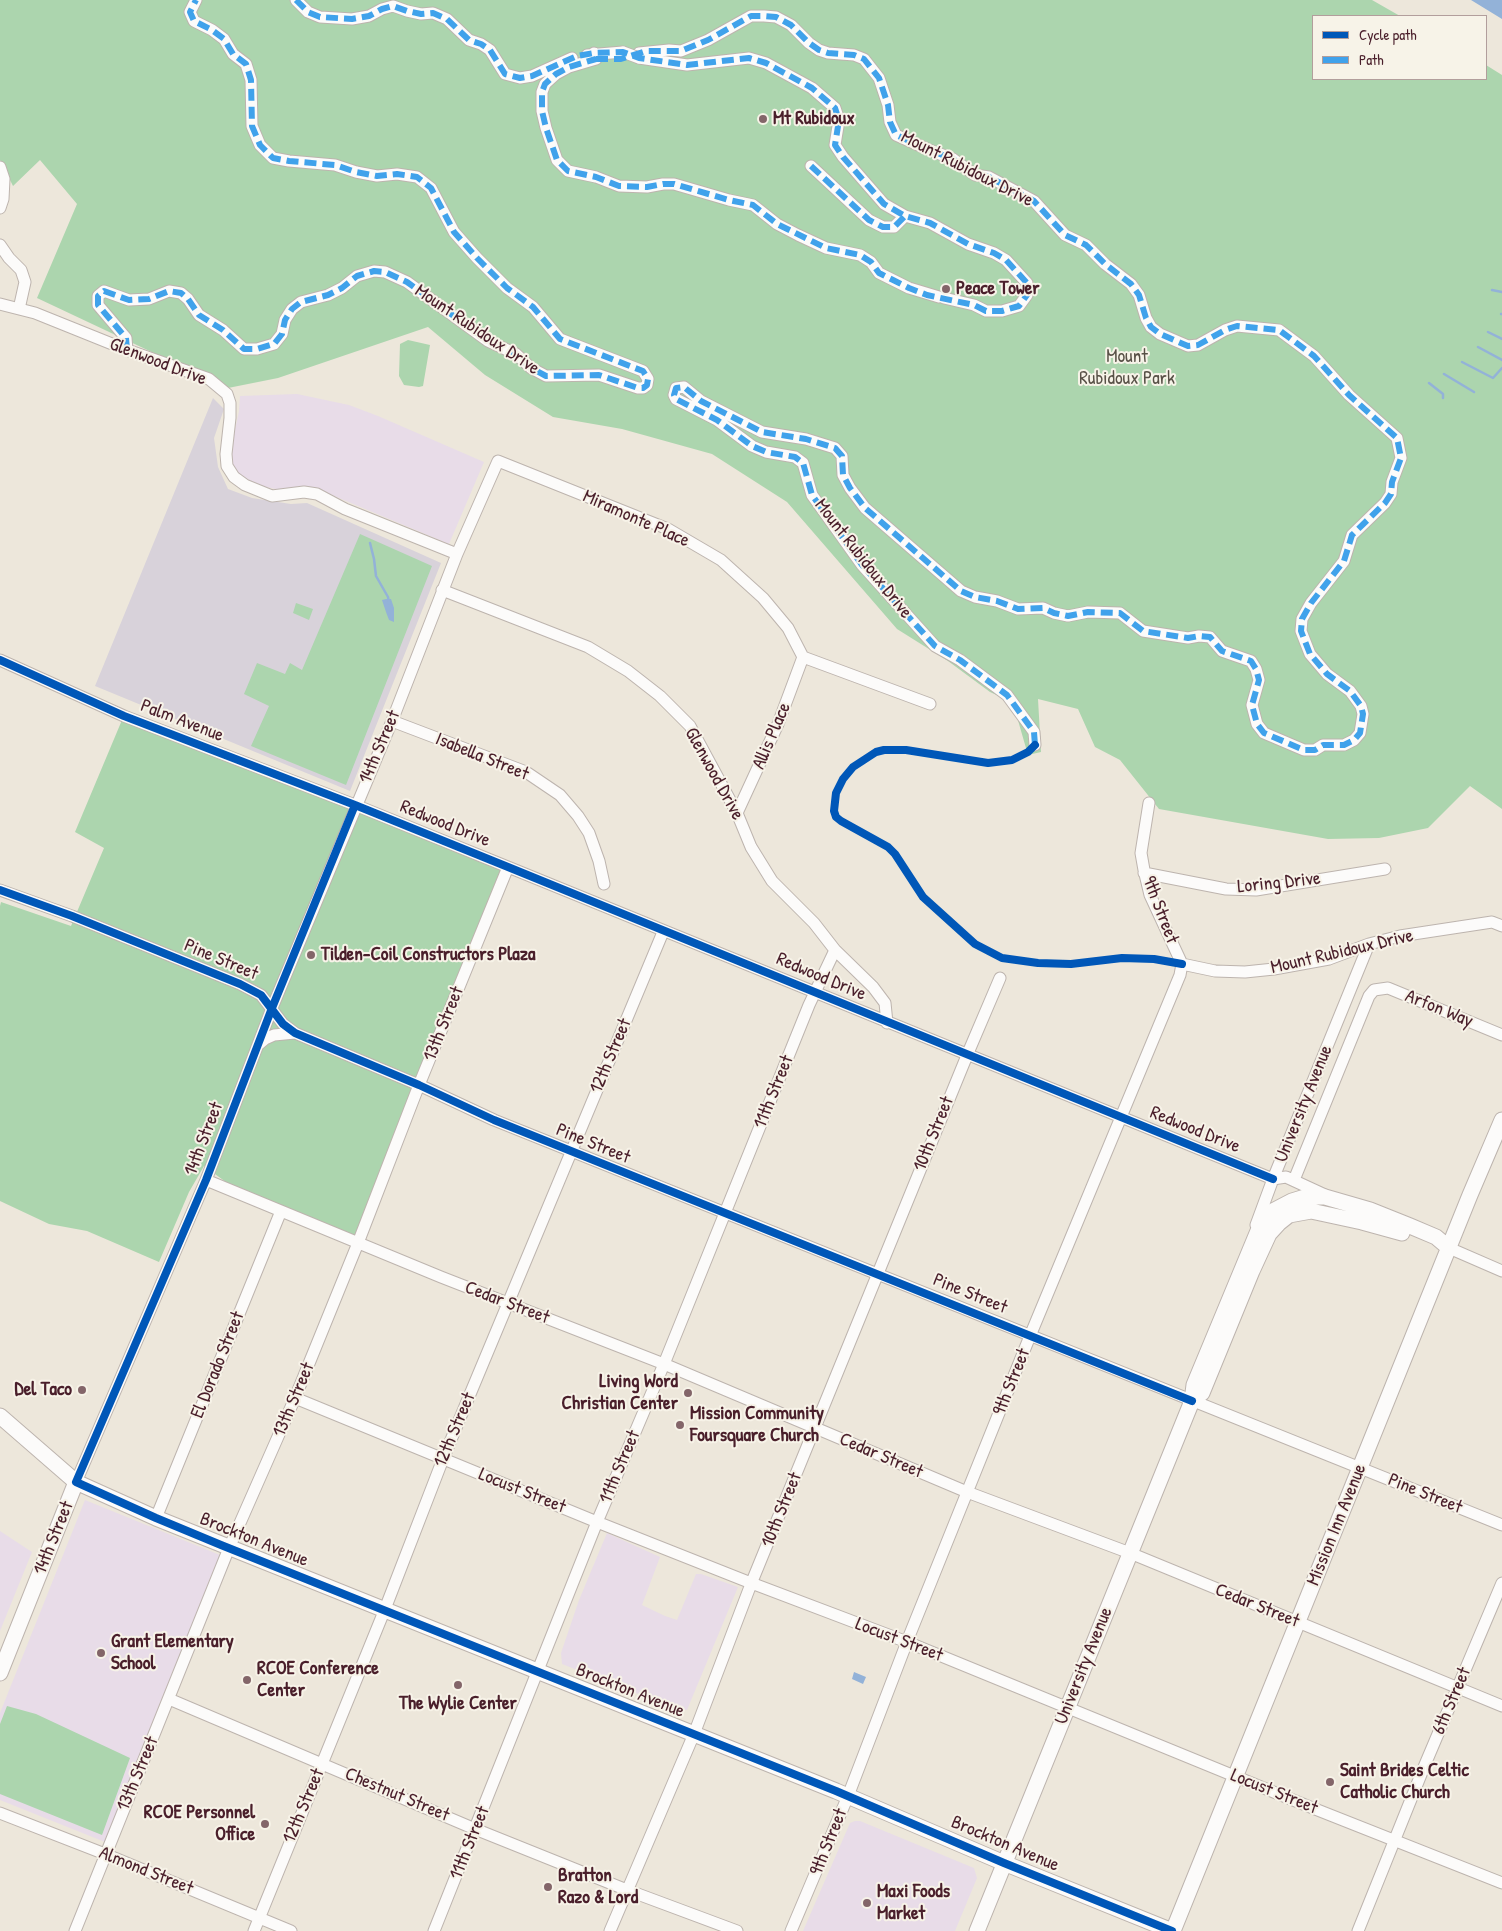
<!DOCTYPE html>
<style>
body{margin:0}
#map{position:relative;width:1502px;height:1931px;overflow:hidden;background:#ede7db;font-family:"Patrick Hand",sans-serif}
canvas{display:block}
.legend{position:absolute;left:1312px;top:15px;width:175px;height:65px;box-sizing:border-box;background:#f7f3e8;border:1px solid #b29e9c;margin:0;padding:6px 9px;list-style:none;font-size:15px;color:#4a1f2b}
.legend li{display:flex;align-items:center;gap:10px;height:25px}
.legend b{width:25px;border:1px solid #b29e9c}
</style>
<div id="map">
<canvas width="1502" height="1931"></canvas>
<ul class="legend">
<li><b style="height:6px;background:#0057b8"></b>Cycle path</li>
<li><b style="height:6px;background:#40a2eb"></b>Path</li>
</ul>
</div>
<script>
const ctx = document.querySelector('canvas').getContext('2d');
ctx.lineJoin = 'round';
function fill(path, color) {
  ctx.fillStyle = color;
  ctx.fill(path, 'evenodd');
}
function shape(rows) {
  const path = new Path2D();
  for (const r of rows) {
    path.moveTo(r[0], r[1]);
    for (let i = 2; i < r.length; i += 2) path.lineTo(r[i], r[i + 1]);
  }
  return path;
}
function strokePath(path, color, width, dash) {
  ctx.strokeStyle = color;
  ctx.lineWidth = width;
  ctx.lineCap = dash ? 'butt' : 'round';
  ctx.setLineDash(dash || []);
  ctx.stroke(path);
}
function label(font, color, halo, rows, align = 'center') {
  ctx.font = font + ' "Patrick Hand",sans-serif';
  ctx.lineWidth = 4;
  ctx.setLineDash([]);
  ctx.textBaseline = 'middle';
  ctx.strokeStyle = halo;
  ctx.fillStyle = color;
  for (const [text, x, y, turn = 0] of rows) {
    ctx.save();
    ctx.translate(x, y);
    ctx.rotate((+turn || 0) * Math.PI / 180);
    ctx.textAlign = isNaN(turn) ? turn : align;
    if (halo) ctx.strokeText(text, 0, 0);
    ctx.fillText(text, 0, 0);
    ctx.restore();
  }
}
fill(shape([
 [297,394,349,405,378,416,484,462,449,544,322,491,281,490,255,485,234,470,230,453,239,411,240,396],
 [85,1500,220,1555,105,1842,0,1800,0,1713],
 [0,1531,32,1552,0,1631],
 [607,1533,660,1557,642,1605,665,1616,677,1620,696,1574,701,1574,738,1587,687,1710,669,1706,562,1664,561,1653,579,1600],
 [855,1821,860,1821,974,1868,977,1878,955,1931,803,1931,850,1823]
]), '#e8dce8');
fill(shape([
 [213,398,224,409,214,438,218,467,228,489,252,498,291,504,307,503,441,563,350,791,95,686]
]), '#d8d2da');
fill(shape([
 [0,0,1372,0,1400,16,1313,16,1313,79,1486,79,1486,65,1502,75,1502,809,1470,786,1428,828,1379,838,1328,839,1159,809,1120,760,1095,747,1078,709,1038,699,1041,752,1028,755,1015,710,1003,698,990,692,948,661,897,629,787,502,712,454,622,429,553,417,485,375,428,327,278,378,228,388,37,298,77,204,40,160,13,186,0,160],
 [408,340,430,345,423,386,419,387,404,385,399,376,400,344],
 [360,534,432,566,346,785,251,746,269,706,244,694,257,663,285,674,290,663,302,670],
 [296,603,313,609,309,620,293,613],
 [122,720,513,869,360,1242,230,1185,204,1166,189,1192,159,1262,87,1231,49,1224,0,1201,0,906,1,902,71,926,104,848,75,832],
 [7,1706,36,1714,130,1758,102,1835,0,1794,0,1724]
]), '#acd5ae');
fill(shape([
 [1471,0,1502,0,1502,19],
 [386,599,391,599,394,608,394,622,389,620,386,612,382,600],
 [854,1672,866,1677,863,1684,852,1679]
]), '#93b2d8');
strokePath(shape([
 [1492,290,1502,292],
 [1501,314,1502,314],
 [1488,332,1502,339],
 [1478,347,1502,360],
 [1462,362,1493,378,1502,368],
 [1444,374,1474,392],
 [1429,383,1443,394,1443,398],
 [370,543,374,559,376,576,388,597,389,603]
]), '#93b2d8', 2.5);
const minor = shape([
 [296,0,308,12,320,17,352,19,369,16,382,9,393,6,407,11,421,14,433,13,447,19,469,40,481,44,490,50,505,74,520,78,532,76,572,58],
 [594,53,596,59,569,67,556,74,545,84,542,92,542,111,546,128,557,160,568,171,596,177,619,186,647,187,663,184,674,184,729,200,753,205,777,224,798,235,826,248,860,255,871,262,879,273,909,288,939,297],
 [639,53,669,50,681,51,708,40,751,16,764,16,776,17,791,25,809,43,819,50,828,53,854,55,864,59,879,78,888,105,890,122,896,135,927,149,953,159,975,175,989,177,1034,201,1065,235,1086,245,1105,264,1131,284,1139,295,1146,318,1151,327,1160,334,1188,346,1198,345,1225,330,1237,326,1279,330,1314,356,1349,395,1397,438,1401,458,1392,482,1391,494,1385,503,1352,535,1344,561,1311,603,1302,619,1301,631,1310,654,1327,674,1350,691,1361,706,1363,714,1360,733,1354,740,1344,745,1323,745,1315,750,1304,750,1264,733,1257,724,1252,705,1259,680,1256,669,1251,661,1222,651,1210,637,1199,636,1188,638,1143,631,1120,613,1088,612,1068,616,1054,613,1043,608,1018,609,997,601,975,597,961,591,865,508,850,488,843,475,842,456,835,448,806,439,762,432,701,401,684,387,676,388,674,395,676,399,717,420,752,446,766,452,795,457,803,463,812,495,862,565,935,646,960,660,1007,695,1034,732,1035,745],
 [587,55,623,52],
 [639,58,687,65,749,58,766,63,812,88,835,108,839,120,835,145,843,157,884,204,905,216,930,223,968,244,994,253,1006,260,1027,283,1027,295,1019,306,1002,311,986,311,974,305,944,298],
 [811,166,869,220,883,227,894,227,905,216],
 [0,167,4,179,3,199,0,208],
 [0,245,9,258,21,270,25,282,19,309],
 [0,304,35,313,127,350,209,379,227,394,230,403,230,418,226,454,227,466,234,477,245,485,272,496,304,492,317,494,345,509,457,554],
 [127,350,126,338,98,305,98,296,104,291,129,300,149,299,169,291,181,293,188,299,199,315,223,330,244,349,257,349,274,344,282,334,285,320,292,309,301,302,328,295,342,288,357,276,374,271,385,272,407,282,488,341,516,354,531,368,546,376,599,375,638,388,643,388,647,385,648,379,643,371,560,339,533,307,507,288,477,258,454,232,431,188,417,177,397,174,377,176,356,172,335,165,289,161,273,158,260,145,252,126,251,80,246,64,233,54,224,39,212,30,194,21,190,12,196,0],
 [442,590,588,647,628,671,660,696,690,726,737,813,751,847,772,881,814,923,835,950,873,987,885,1003,887,1023],
 [0,660,124,716,355,805,508,867,1273,1179,1286,1177,1325,1195],
 [392,721,526,772,560,795,578,816,589,833,599,861,604,884],
 [737,813,778,724,803,657],
 [1144,873,1226,889,1256,890,1385,869],
 [0,890,72,916,240,984,261,995,283,1024,295,1033,419,1085,494,1120,1502,1525],
 [1182,964,1215,971,1245,972,1274,969,1329,959,1369,944,1400,936,1492,922,1502,926],
 [258,1045,265,1039,274,1035,295,1033],
 [206,1180,441,1277,664,1364,967,1492,1130,1553,1502,1706],
 [1294,1180,1369,996,1374,990,1388,988,1502,1035],
 [1256,1225,1273,1179,1369,944],
 [1449,1248,1502,1271],
 [295,1398,597,1522,746,1581,907,1642,1315,1809,1502,1883],
 [76,1482,206,1180,272,1008,392,721,457,554,498,461,668,529,721,560,763,598,788,628,803,657,930,704],
 [156,1518,281,1211],
 [169,1699,475,1829,627,1890,737,1931],
 [0,1813,105,1854,291,1931],
 [75,1931,229,1548,295,1398,358,1243,419,1085,508,867],
 [254,1931,385,1609,443,1459,663,932],
 [434,1931,597,1522,664,1364,809,1005,835,950],
 [610,1931,694,1734,751,1584,968,1053,1000,978],
 [791,1931,848,1796,910,1634,1030,1336,1180,975,1182,964,1150,895,1144,870,1141,853,1149,803],
 [1358,1931,1424,1767,1502,1583]
]);
const major = shape([
 [1192,1401,1202,1393,1252,1271,1269,1234,1279,1223,1289,1215,1311,1211,1362,1222,1402,1233],
 [0,1416,76,1482,156,1518,836,1791,1004,1863,1172,1931],
 [0,1673,76,1482],
 [977,1931,1192,1401,1194,1385,1258,1231,1265,1218,1271,1212,1292,1201,1305,1197,1325,1197,1370,1210,1410,1226,1436,1237,1449,1248],
 [1173,1931,1470,1195,1502,1120]
]);
strokePath(minor, '#bdb4ae', 13);
strokePath(major, '#bdb4ae', 17);
strokePath(minor, '#fcfbfa', 11);
strokePath(major, '#fcfbfa', 15);
const minorBridge = shape([
 [623,52,639,58]
]);
strokePath(minorBridge, '#bdb4ae', 13, []);
strokePath(minorBridge, '#fcfbfa', 11);
strokePath(shape([
 [296,0,308,12,320,17,352,19,369,16,382,9,393,6,407,11,421,14,433,13,447,19,469,40,481,44,490,50,505,74,520,78,532,76,577,56,594,53,623,52,639,58,687,65,749,58,766,63,812,88,835,108,839,120,835,145,843,157,884,204,905,216,930,223,968,244,994,253,1006,260,1027,283,1027,295,1019,306,1002,311,986,311,974,305,927,295,909,288,879,273,871,262,860,255,826,248,777,224,753,205,729,200,674,184,663,184,647,187,619,186,596,177,568,171,557,160,546,128,542,111,542,92,545,84,556,74,569,67,596,59,594,53],
 [596,59,621,59,646,51,681,51,708,40,751,16,764,16,776,17,791,25,809,43,819,50,828,53,854,55,864,59,879,78,888,105,890,122,896,135,927,149,953,159,975,175,989,177,1034,201,1065,235,1086,245,1105,264,1131,284,1139,295,1146,318,1151,327,1160,334,1188,346,1198,345,1225,330,1237,326,1279,330,1314,356,1349,395,1397,438,1401,458,1392,482,1391,494,1385,503,1352,535,1344,561,1311,603,1302,619,1301,631,1310,654,1327,674,1350,691,1361,706,1363,714,1360,733,1354,740,1344,745,1323,745,1315,750,1304,750,1264,733,1257,724,1252,705,1259,680,1256,669,1251,661,1222,651,1210,637,1199,636,1188,638,1143,631,1120,613,1088,612,1068,616,1054,613,1043,608,1018,609,997,601,975,597,961,591,865,508,850,488,843,475,842,456,835,448,806,439,762,432,701,401,684,387,676,388,674,395,676,399,717,420,752,446,766,452,795,457,803,463,812,495,862,565,935,646,960,660,1007,695,1034,732,1035,745],
 [811,166,869,220,883,227,894,227,905,216],
 [127,350,126,338,98,305,98,296,104,291,129,300,149,299,169,291,181,293,188,299,199,315,223,330,244,349,257,349,274,344,282,334,285,320,292,309,301,302,328,295,342,288,357,276,374,271,385,272,407,282,488,341,516,354,531,368,546,376,599,375,638,388,643,388,647,385,648,379,643,371,560,339,533,307,507,288,477,258,454,232,431,188,417,177,397,174,377,176,356,172,335,165,289,161,273,158,260,145,252,126,251,80,246,64,233,54,224,39,212,30,194,21,190,12,196,0]
]), '#40a2eb', 6, [12, 6]);
strokePath(shape([
 [0,660,124,716,355,805,508,867,1273,1179],
 [1035,745,1028,752,1012,760,988,763,906,750,884,750,876,752,853,767,843,779,836,793,834,811,836,817,841,821,888,847,895,854,923,897,975,944,1002,958,1038,963,1071,964,1122,958,1154,959,1182,964],
 [355,805,272,1008,206,1180,76,1482,156,1518,221,1545,836,1791,1004,1863,1172,1931],
 [0,890,72,916,240,984,261,995,283,1024,295,1033,419,1085,494,1120,1192,1401]
]), '#0057b8', 8);
for (const [x, y, r, color] of [
 [763,119,5,"#836569"],
 [946,289,5,"#836569"],
 [311,955,5,"#836569"],
 [82,1390,5,"#836569"],
 [688,1393,5,"#836569"],
 [680,1425,5,"#836569"],
 [101,1653,5,"#836569"],
 [247,1680,5,"#836569"],
 [458,1685,5,"#836569"],
 [1330,1782,5,"#836569"],
 [265,1824,5,"#836569"],
 [548,1887,5,"#836569"],
 [867,1903,5,"#836569"]
]) {
  const dot = new Path2D();
  dot.arc(x, y, r, 0, 2 * Math.PI);
  ctx.fillStyle = color;
  ctx.fill(dot);
  strokePath(dot, '#f7f3e8', 2);
}
label('bold 19px', '#4a1f2b', '#f7f3e8', [
 ["Mt Rubidoux",773,119],
 ["Peace Tower",956,289],
 ["Tilden-Coil Constructors Plaza",321,955],
 ["Living Word",678,1382,"right"],
 ["Christian Center",678,1404,"right"],
 ["Del Taco",72,1390,"right"],
 ["Mission Community",690,1414],
 ["Foursquare Church",690,1436],
 ["Grant Elementary",111,1642],
 ["School",111,1664],
 ["RCOE Conference",257,1669],
 ["Center",257,1691],
 ["The Wylie Center",458,1704,"center"],
 ["Saint Brides Celtic",1340,1771],
 ["Catholic Church",1340,1793],
 ["RCOE Personnel",255,1813,"right"],
 ["Office",255,1835,"right"],
 ["Bratton",558,1876],
 ["Razo & Lord",558,1898],
 ["Maxi Foods",877,1892],
 ["Market",877,1914]
], 'left');
label('19px', '#4a1f2b', '#f7f3e8', [
 ["Mount Rubidoux Drive",967,169,27],
 ["Mount Rubidoux Drive",477,330,34],
 ["Glenwood Drive",158,362,21],
 ["Miramonte Place",636,519,24],
 ["Mount Rubidoux Drive",863,559,52],
 ["Palm Avenue",182,721,21],
 ["Allis Place",772,736,-67],
 ["14th Street",380,747,-67],
 ["Isabella Street",482,757,22],
 ["Glenwood Drive",714,774,61],
 ["Redwood Drive",445,824,22],
 ["Loring Drive",1279,883,-6],
 ["9th Street",1160,910,69],
 ["Mount Rubidoux Drive",1342,952,-13],
 ["Pine Street",221,960,23],
 ["Redwood Drive",821,977,23],
 ["Arfon Way",1439,1009,22],
 ["13th Street",444,1024,-68],
 ["12th Street",611,1056,-67],
 ["11th Street",774,1092,-68],
 ["University Avenue",1304,1104,-68],
 ["Redwood Drive",1195,1130,22],
 ["10th Street",934,1134,-68],
 ["14th Street",204,1139,-69],
 ["Pine Street",593,1144,22],
 ["Pine Street",970,1294,22],
 ["Cedar Street",507,1303,21],
 ["El Dorado Street",218,1365,-68],
 ["9th Street",1012,1382,-68],
 ["13th Street",294,1400,-67],
 ["12th Street",455,1430,-67],
 ["Cedar Street",881,1456,23],
 ["11th Street",620,1467,-67],
 ["Locust Street",522,1491,22],
 ["Pine Street",1425,1494,22],
 ["10th Street",782,1510,-68],
 ["Mission Inn Avenue",1337,1525,-68],
 ["14th Street",54,1538,-68],
 ["Brockton Avenue",254,1540,22],
 ["Cedar Street",1257,1606,22],
 ["Locust Street",899,1640,21],
 ["University Avenue",1084,1666,-68],
 ["Brockton Avenue",630,1691,22],
 ["6th Street",1452,1701,-67],
 ["13th Street",138,1774,-67],
 ["Locust Street",1274,1792,22],
 ["Chestnut Street",397,1795,23],
 ["12th Street",304,1806,-67],
 ["9th Street",829,1842,-68],
 ["11th Street",470,1843,-68],
 ["Brockton Avenue",1005,1844,23],
 ["Almond Street",146,1871,22]
]);
label('19px', '#585147', '#f7f3e8', [
 ["Mount",1127,357],
 ["Rubidoux Park",1127,379]
]);
</script>
